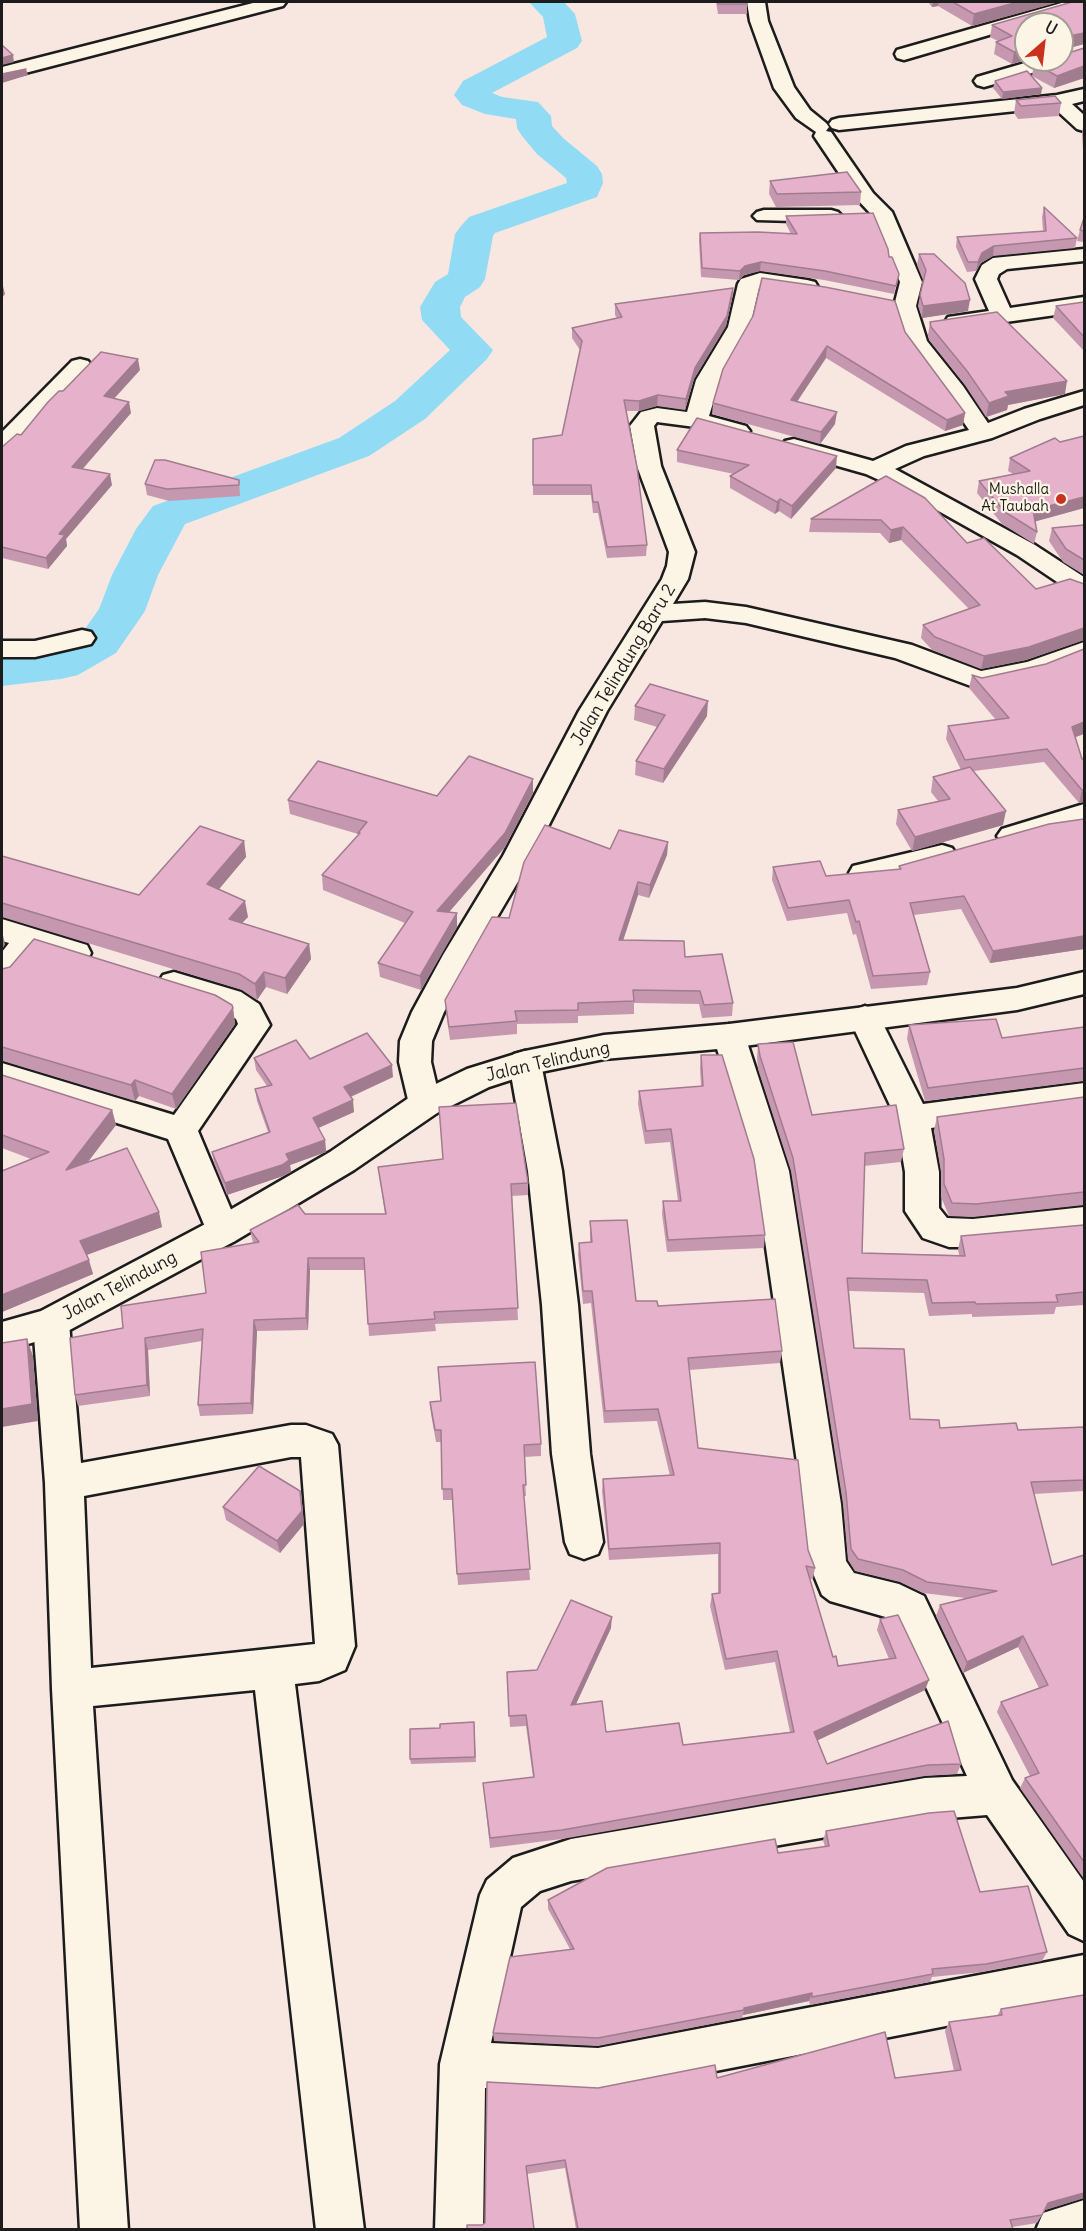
<!DOCTYPE html>
<style>
body{margin:0}
#map{position:relative;width:1086px;height:2231px;overflow:hidden;background:#f8e7e0;font-family:Delius,sans-serif}
canvas{display:block}
.frame{position:absolute;inset:0;border:3px solid #1c1c1c;pointer-events:none}
.north{position:absolute;left:1014px;top:12px;width:60px;height:60px;box-sizing:border-box;background:#fcf5e5;border:2px solid #a29e95;border-radius:50%;rotate:28deg;font-size:16px;font-weight:700;line-height:24px;text-align:center;color:#1c1c1c}
.north::after{content:'';display:block;margin:auto;width:21px;height:27px;background:#c8321e;clip-path:polygon(50% 0,100% 100%,50% 72%,0 100%)}
</style>
<div id="map">
<canvas width="1086" height="2231"></canvas>
<div class="frame"></div>
<div class="north">U</div>
</div>
<script>
const ctx = document.querySelector('canvas').getContext('2d');
ctx.lineJoin = 'round';
function shape(rows) {
  const path = new Path2D();
  for (const r of rows) {
    path.moveTo(r[0], r[1]);
    for (let i = 2; i < r.length; i += 2) path.lineTo(r[i], r[i + 1]);
  }
  return path;
}
function fill(path, color) {
  ctx.fillStyle = color;
  ctx.fill(path, 'evenodd');
}
function strokePath(path, color, width, dash) {
  ctx.strokeStyle = color;
  ctx.lineWidth = width;
  ctx.lineCap = dash ? 'butt' : 'round';
  ctx.setLineDash(dash || []);
  ctx.stroke(path);
}
function label(font, color, halo, rows, align = 'center') {
  ctx.font = font + ' Delius,sans-serif';
  ctx.lineWidth = 4.5;
  ctx.setLineDash([]);
  ctx.textBaseline = 'middle';
  ctx.strokeStyle = halo;
  ctx.fillStyle = color;
  for (const [text, x, y, turn = 0] of rows) {
    ctx.save();
    ctx.translate(x, y);
    ctx.rotate((+turn || 0) * Math.PI / 180);
    ctx.textAlign = isNaN(turn) ? turn : align;
    if (halo) ctx.strokeText(text, 0, 0);
    ctx.fillText(text, 0, 0);
    ctx.restore();
  }
}
fill(shape([
 [529,2,564,2,575,14,582,41,577,48,492,93,502,97,538,102,551,116,552,126,563,138,597,166,602,174,603,183,597,197,495,233,493,236,485,279,480,287,465,297,460,307,461,317,493,350,487,359,425,419,369,456,185,524,158,575,145,611,116,653,78,675,61,679,2,686,2,656,50,650,82,633,99,609,112,575,136,529,153,506,339,438,395,401,450,350,422,320,420,307,435,282,448,274,455,234,461,226,469,217,567,183,566,178,537,154,522,136,517,128,516,119,485,114,462,105,454,95,463,81,547,37,543,17,529,2]
]), '#92dbf4');
const street = shape([
 [257,2,286,2,283,6,2,79,2,67,257,2],
 [747,2,765,2,768,21,794,87,810,110,826,123,829,127,826,131,831,132,873,193,892,212,922,282,916,306,927,341,963,386,988,423,1024,409,1084,391,1084,405,1040,419,992,438,924,456,895,469,1035,545,1084,577,1084,596,1075,594,1017,555,901,490,866,474,785,451,782,446,785,441,794,439,873,461,906,446,969,430,944,393,905,342,894,306,900,282,871,214,855,197,814,136,816,132,796,118,774,88,750,21,747,2],
 [1065,2,1084,2,1084,7,904,60,897,58,895,54,897,50,1065,2],
 [1062,56,1066,60,1063,64,991,85,984,87,977,85,974,81,977,77,1035,60,1062,60,1062,56],
 [1084,89,1084,101,1072,104,1084,115,1084,131,1077,129,1053,107,839,130,832,128,829,124,832,120,839,118,1057,95,1084,89],
 [764,210,831,210,838,212,842,216,838,220,831,222,757,220,753,216,757,212,764,210],
 [1084,249,1084,261,1007,269,999,274,997,279,1010,308,1084,297,1084,311,956,329,948,327,945,322,948,317,989,311,975,279,982,265,993,258,1084,249],
 [760,273,807,280,815,282,818,287,815,292,807,294,759,288,750,327,720,380,709,416,746,426,750,431,746,436,738,438,695,427,657,422,654,426,661,466,695,552,688,579,673,604,705,602,746,607,912,645,981,671,1027,662,1084,642,1084,659,1043,675,979,689,895,658,746,623,705,618,662,621,607,711,533,856,469,965,444,1012,432,1041,431,1062,441,1104,437,1113,425,1117,413,1113,409,1104,399,1062,400,1041,412,1012,443,955,503,856,579,711,662,579,667,566,669,552,637,466,630,426,641,412,657,408,687,412,696,380,728,327,738,284,741,279,760,273],
 [80,359,88,361,92,366,88,371,11,450,2,452,2,432,72,361,80,359],
 [82,630,91,632,95,638,91,644,35,657,2,657,2,641,35,641,82,630],
 [1084,804,1084,824,1012,846,1002,843,997,836,1002,829,1084,804],
 [942,845,952,848,957,855,952,862,864,883,853,880,849,873,853,866,942,845],
 [2,919,87,945,91,953,87,961,76,964,37,952,13,981,2,984,2,952,9,943,2,941,2,919],
 [174,972,241,992,259,1004,270,1025,198,1131,240,1231,235,1241,223,1245,211,1241,168,1139,2,1087,2,1063,174,1115,238,1024,236,1019,219,1008,163,991,158,983,163,975,174,972],
 [865,1006,876,1010,923,1104,1084,1083,1084,1107,931,1128,939,1172,939,1208,947,1218,973,1219,1084,1207,1084,1235,973,1247,949,1247,923,1238,905,1211,905,1172,896,1118,849,1018,854,1010,865,1006],
 [729,1024,740,1028,745,1036,789,1171,841,1504,846,1561,854,1573,899,1584,924,1596,1012,1780,1084,1882,1084,1941,1069,1934,987,1815,925,1820,571,1881,540,1891,521,1907,491,2043,598,2048,1084,1955,1084,1999,598,2094,485,2088,483,2230,435,2230,440,2064,480,1895,487,1880,513,1858,571,1839,925,1778,967,1776,896,1622,889,1618,830,1601,822,1595,808,1561,803,1504,755,1171,713,1036,718,1028,729,1024],
 [525,1051,536,1054,541,1063,562,1171,578,1305,590,1454,603,1542,598,1554,584,1559,570,1554,565,1542,552,1454,542,1305,528,1171,509,1063,514,1054,525,1051],
 [51,1308,64,1313,69,1323,81,1463,291,1425,306,1425,332,1434,338,1445,355,1646,345,1670,319,1681,295,1684,364,2230,316,2230,255,1690,93,1706,128,2230,80,2230,52,1689,45,1483,33,1323,38,1313,51,1308],
 [291,1457,301,1457,315,1644,91,1668,84,1496,291,1457],
 [1084,2200,1084,2230,1036,2230,1043,2213,1084,2200]
]);
const secondary = shape([
 [1084,972,1084,994,1017,1010,729,1048,604,1059,526,1075,489,1087,437,1113,354,1170,235,1241,64,1333,2,1352,2,1322,41,1311,211,1221,330,1152,413,1095,467,1069,525,1051,604,1035,729,1024,1017,988,1084,972]
]);
strokePath(street, '#1c1c1c', 5);
strokePath(secondary, '#1c1c1c', 5);
fill(street, '#fcf5e5');
fill(secondary, '#fcf5e5');
fill(shape([
 [716,2,747,2,747,14,718,14],
 [928,2,1059,2,972,26,938,6,932,7],
 [1084,2,1084,44,1062,50,1062,24,1026,24,1026,60,1027,60,1012,64,994,54,996,42,998,41,990,37,992,25],
 [1084,48,1084,78,1054,88,1032,76,1034,63],
 [995,81,1042,88,1041,94,1002,99,993,88],
 [1016,100,1061,103,1059,116,1018,119,1014,113],
 [1084,122,1084,167,1082,133],
 [770,181,861,192,860,205,776,207,769,194],
 [1044,207,1077,238,1075,248,993,256,981,263,976,271,967,272,956,247,957,237,1043,231,1042,217],
 [786,216,889,257,899,274,894,294,824,280,760,271,744,275,739,280,701,277,699,241,700,233,791,234,786,224],
 [1084,218,1084,242,1077,241,1080,230],
 [919,254,968,311,922,318,918,306,923,280,917,265],
 [733,288,732,299,726,326,694,379,685,410,657,406,639,411,626,411,647,545,646,556,607,558,598,513,593,513,591,495,533,495,533,439,562,435,580,350,572,338,572,328,617,318,615,315,615,304],
 [1084,302,1084,351,1053,318,1056,306],
 [753,316,905,332,965,413,963,425,945,431,826,358,797,402,835,424,820,444,712,414,713,403],
 [930,322,1065,394,1008,405,1007,410,986,417,965,385,929,340,928,335],
 [140,370,114,399,131,413,82,469,112,485,66,539,67,546,48,569,2,558,2,447,21,435,63,391],
 [1084,436,1084,508,1035,521,1037,532,1034,544,1002,524,977,493,979,481,1013,474,1008,471,1010,458,1060,442],
 [677,450,836,468,791,519,779,511,775,514,730,488,730,476,734,474,677,462],
 [886,476,967,543,1036,589,1084,584,1084,640,1026,660,981,669,932,650,921,638,923,625,969,609,901,540,889,543,880,533,809,532,811,519],
 [239,480,240,496,169,501,147,495,145,484],
 [1084,525,1084,575,1063,562,1049,541,1052,528],
 [1046,664,1075,737,1084,802,1079,803,1044,762,974,771,1003,825,912,851,896,824,898,810,938,801,931,792,933,777,961,770,946,739,948,726,996,720,969,688,972,675,982,678],
 [635,706,707,716,663,783,635,775,636,761,657,727,634,720],
 [533,793,505,847,449,912,457,927,421,990,380,977,378,963,405,923,323,890,322,875,358,835,358,834,290,814,288,800],
 [1084,819,1084,949,990,963,961,909,914,915,930,972,927,985,871,989,856,934,853,935,847,913,787,921,772,880,773,867,826,876,899,870,899,866],
 [244,841,246,857,218,889,248,917,242,923,309,944,311,959,287,994,266,987,257,1000,242,990,2,917,2,856,139,895],
 [668,842,667,855,649,898,638,895,623,940,685,957,733,1003,732,1016,702,1018,699,1004,634,1003,634,1014,578,1016,578,1023,517,1024,517,1034,450,1040,446,1013,445,1000,509,918,610,849],
 [2,969,233,1008,235,1024,176,1109,139,1096,135,1101,3,1061,2,1062],
 [1084,1021,1084,1081,925,1101,907,1039,909,1025,1002,1038,1083,1027],
 [758,1044,812,1115,904,1149,901,1162,864,1166,862,1253,959,1255,958,1249,961,1236,1084,1225,1084,1305,1056,1307,1054,1314,972,1317,972,1314,929,1316,924,1293,849,1291,854,1348,910,1419,940,1428,1018,1430,1084,1427,1084,1491,1034,1494,1052,1565,1084,1555,1084,1879,1020,1788,1025,1778,1030,1776,997,1712,1001,1702,1039,1688,1018,1647,963,1673,936,1616,940,1605,965,1598,923,1593,900,1582,855,1571,848,1560,843,1504,791,1171,758,1069,757,1058],
 [701,1055,765,1235,764,1248,667,1252,662,1214,663,1201,678,1201,670,1142,645,1144,638,1104,639,1091,701,1086,700,1068],
 [254,1058,310,1059,393,1077,351,1097,354,1112,318,1128,325,1140,326,1152,290,1165,291,1172,283,1176,227,1195,214,1163,212,1152,268,1132,257,1101,255,1089,267,1086,256,1070],
 [2,1075,112,1110,116,1125,88,1162,162,1227,86,1255,93,1274,2,1312,2,1171,31,1159,2,1148],
 [1084,1097,1084,1205,973,1217,949,1216,941,1197,941,1172,934,1130,937,1117],
 [378,1167,528,1183,528,1195,512,1196,518,1320,435,1324,436,1331,369,1336,365,1270,310,1270,308,1330,257,1331,253,1414,200,1416,198,1405,202,1341,148,1350,150,1396,78,1406,75,1395,123,1328,206,1293,253,1243,250,1230,305,1214,385,1214],
 [590,1221,636,1301,658,1306,782,1351,780,1363,689,1370,698,1448,808,1550,815,1568,813,1579,810,1579,833,1657,838,1666,889,1659,877,1630,880,1619,925,1690,817,1740,827,1764,961,1764,957,1774,925,1776,562,1839,490,1848,483,1783,533,1777,526,1726,510,1727,507,1672,537,1670,611,1628,576,1704,606,1732,683,1745,790,1732,775,1662,725,1670,710,1606,712,1594,718,1594,718,1554,609,1560,602,1491,603,1479,670,1476,657,1421,604,1423,591,1303,583,1304,578,1255,579,1243,590,1242],
 [430,1402,541,1444,541,1456,524,1457,526,1496,524,1496,530,1580,458,1585,452,1500,443,1500,441,1442,436,1442,431,1414],
 [300,1491,302,1503,304,1524,280,1553,226,1520,223,1507],
 [474,1722,476,1762,411,1764,410,1759,440,1728],
 [826,1831,980,1892,1047,1952,1042,1961,982,1972,932,1977,930,1982,810,2005,809,2001,743,2015,742,2018,598,2046,494,2041,493,2033,570,1949,548,1909,548,1900,778,1853,825,1847,823,1840],
 [1084,1995,1084,2198,1045,2210,1037,2223,1012,2227,1013,2229,576,2229,565,2168,527,2174,534,2229,467,2229,467,2225,482,2225,485,2223,487,2082,598,2088,715,2065,717,2078,885,2032,895,2078,954,2071,945,2031,949,2022,997,2016,1001,2009]
]), '#c698af');
fill(shape([
 [933,2,939,2,938,6,932,7],
 [1018,2,1059,2,972,26,974,14],
 [1084,33,1084,44,1062,50,1064,37],
 [1026,49,1026,60,1027,60,1012,64,1014,52],
 [13,55,14,62,2,65,2,58],
 [1084,66,1084,78,1054,88,1057,76],
 [26,69,28,75,2,83,2,76],
 [1042,88,1041,94,1002,99,1003,92],
 [994,246,993,256,981,263,976,271,978,262,982,253],
 [761,262,760,271,744,275,739,280,740,271,745,266],
 [2,282,5,294,2,298],
 [733,288,732,299,726,326,694,379,685,410,686,399,695,368],
 [970,300,968,311,922,318,923,306],
 [827,346,826,358,790,412,791,400],
 [138,359,140,370,106,407,104,396],
 [1067,381,1065,394,1008,405,1007,410,986,417,989,403,1005,392],
 [658,395,657,406,639,411,639,401],
 [129,402,131,413,74,479,72,467],
 [837,412,835,424,820,444,821,432],
 [965,413,963,425,945,431,947,420],
 [837,456,836,468,791,519,792,506],
 [110,474,112,485,66,539,67,546,48,569,46,558,59,534],
 [1084,497,1084,508,1030,523,1033,510],
 [780,499,779,511,775,514,777,502],
 [903,527,901,540,889,543,891,530],
 [1084,628,1084,640,1026,660,981,669,984,656],
 [708,701,707,716,663,783,664,769],
 [1084,722,1084,734,1068,740,1072,727],
 [533,779,533,793,505,847,438,925,437,911],
 [1082,790,1084,790,1084,802,1079,803],
 [1006,811,1003,825,912,851,915,837],
 [244,841,246,857,210,900,207,884],
 [668,842,667,855,649,898,650,885],
 [638,882,638,895,619,953,619,940],
 [245,901,248,917,231,934,229,919],
 [457,913,457,927,421,990,420,976],
 [2,931,5,944,2,950],
 [1084,936,1084,949,990,963,993,951],
 [309,944,311,959,287,994,285,978],
 [264,972,266,987,257,1000,255,984],
 [233,1008,235,1024,176,1109,172,1094],
 [392,1065,393,1077,345,1099,344,1087],
 [135,1080,139,1096,135,1101,131,1085],
 [353,1100,354,1112,314,1130,313,1118],
 [112,1110,116,1125,70,1185,66,1170],
 [325,1140,326,1152,290,1165,291,1172,283,1176,227,1195,225,1183,286,1154],
 [159,1212,162,1227,84,1256,80,1241],
 [308,1258,310,1270,308,1330,306,1318],
 [89,1260,93,1274,2,1312,2,1295],
 [254,1320,257,1331,253,1414,251,1403],
 [145,1338,148,1350,150,1396,147,1385],
 [27,1339,33,1356,38,1421,2,1427,2,1409],
 [300,1491,302,1503,304,1524,280,1553,277,1541],
 [612,1617,611,1628,571,1715,571,1705],
 [1023,1636,1018,1647,963,1673,967,1662],
 [929,1680,925,1690,812,1743,814,1732],
 [812,1993,809,2001,743,2015,744,2010,744,2008],
 [1084,2193,1084,2198,1042,2211,1048,2203]
]), '#a17c8e');
const building = shape([
 [718,2,747,2,747,4,718,4,718,2],
 [953,2,1018,2,974,14,953,2],
 [1072,2,1084,2,1084,33,1064,37,1062,45,1062,24,1026,24,1026,49,1014,52,996,42,1012,36,992,25,1072,2],
 [2,45,13,55,2,58,2,45],
 [1084,48,1084,66,1057,76,1034,63,1045,60,1062,60,1062,55,1084,48],
 [26,69,2,76,2,74,26,69],
 [1027,71,1042,88,1003,92,995,81,1027,71],
 [1055,96,1061,103,1021,106,1016,100,1055,96],
 [847,172,861,192,777,194,770,181,847,172],
 [1044,207,1077,238,994,246,982,253,978,262,968,262,957,237,1046,231,1044,207],
 [873,213,888,249,889,257,892,257,899,274,896,286,825,271,761,262,745,266,740,271,702,268,700,233,758,232,797,234,786,216,873,213],
 [1084,218,1084,231,1080,230,1084,218],
 [919,254,934,254,965,283,970,300,923,306,920,295,926,270,919,254],
 [762,278,825,287,895,301,905,332,965,413,947,420,827,346,791,400,837,412,821,432,713,403,723,369,753,316,762,278],
 [733,288,727,316,695,368,686,399,658,395,639,401,624,400,637,467,647,545,607,547,598,502,593,502,591,485,533,485,533,439,562,435,582,341,572,328,622,317,615,304,733,288],
 [1084,302,1084,337,1056,306,1084,302],
 [997,312,1067,381,1005,392,1009,396,989,403,967,371,931,327,930,322,997,312],
 [101,352,138,359,104,396,129,402,72,467,110,474,59,534,65,535,46,558,2,547,2,447,17,434,21,435,48,402,59,391,63,391,101,352],
 [697,418,837,456,792,506,780,499,777,502,730,476,749,465,677,450,697,418],
 [1084,436,1084,497,1033,510,1037,532,1005,512,979,481,1030,471,1010,458,1055,438,1060,442,1084,436],
 [155,460,165,460,239,480,239,485,167,489,145,484,155,460],
 [886,476,925,498,967,543,984,538,1036,589,1070,579,1084,584,1084,628,1029,647,984,656,935,637,923,625,980,605,903,527,891,530,881,520,811,519,886,476],
 [1084,525,1084,560,1066,549,1052,528,1084,525],
 [1084,649,1084,722,1072,727,1082,759,1084,759,1084,790,1082,790,1047,749,965,760,948,726,1009,718,972,675,982,678,1046,664,1084,649],
 [650,684,708,701,664,769,636,761,665,715,635,706,650,684],
 [469,756,533,779,505,833,437,911,457,913,420,976,378,963,413,912,322,875,360,833,358,833,367,822,288,800,318,761,437,796,469,756],
 [970,767,1006,811,915,837,898,810,950,799,933,777,970,767],
 [1084,819,1084,936,993,951,964,896,910,903,930,972,873,976,859,921,856,922,849,900,788,908,773,867,820,861,826,876,901,869,899,866,1049,824,1084,819],
 [545,825,610,849,619,830,668,842,650,885,638,882,619,940,684,941,685,957,722,954,733,1003,704,1005,700,991,633,990,634,1001,578,1003,578,1010,515,1011,517,1021,449,1027,445,1000,492,917,509,918,524,862,545,825],
 [200,826,244,841,207,884,245,901,229,919,309,944,285,978,264,972,255,984,239,974,2,903,2,856,139,895,200,826],
 [34,939,215,995,232,1005,233,1008,172,1094,135,1080,131,1085,2,1047,2,969,10,967,34,939],
 [996,1019,1002,1038,1084,1027,1084,1068,928,1088,909,1025,996,1019],
 [367,1033,392,1065,344,1087,353,1100,313,1118,325,1140,286,1154,289,1160,282,1165,225,1183,212,1152,270,1132,255,1089,272,1085,254,1058,296,1040,310,1059,367,1033],
 [793,1042,812,1115,896,1105,904,1149,865,1153,862,1253,965,1256,961,1236,1084,1225,1084,1292,1056,1295,1058,1302,976,1304,975,1302,932,1303,927,1280,847,1278,854,1348,904,1349,910,1419,939,1420,940,1428,1016,1423,1018,1430,1084,1427,1084,1480,1031,1482,1052,1565,1084,1555,1084,1862,1025,1778,1039,1773,1001,1702,1048,1685,1023,1636,967,1662,940,1605,997,1591,927,1582,903,1570,858,1559,851,1549,846,1492,793,1158,760,1056,758,1044,793,1042],
 [701,1055,722,1055,754,1159,765,1235,668,1240,663,1201,681,1201,671,1129,646,1131,639,1091,703,1086,701,1055],
 [2,1075,112,1110,66,1170,127,1148,159,1212,80,1241,89,1260,2,1295,2,1171,49,1152,2,1135,2,1075],
 [1084,1097,1084,1192,976,1204,952,1203,944,1184,944,1159,937,1117,1084,1097],
 [516,1103,528,1183,511,1184,518,1308,434,1312,435,1319,368,1324,364,1258,308,1258,306,1318,254,1320,251,1403,198,1405,203,1329,145,1338,147,1385,75,1395,70,1338,123,1328,121,1306,206,1293,201,1252,259,1242,250,1230,298,1205,305,1214,386,1214,378,1167,443,1159,439,1107,516,1103],
 [627,1220,636,1301,657,1301,658,1306,775,1299,782,1351,688,1358,698,1448,798,1460,808,1550,815,1568,806,1566,833,1657,836,1656,838,1666,896,1658,880,1619,898,1615,929,1680,814,1732,827,1764,948,1721,961,1764,928,1765,562,1830,490,1838,483,1783,534,1777,526,1715,509,1716,507,1672,537,1670,571,1600,612,1617,571,1705,602,1701,606,1732,679,1723,683,1745,794,1732,777,1651,726,1659,712,1594,720,1593,720,1543,609,1549,603,1479,674,1475,658,1409,605,1411,592,1291,583,1291,579,1243,592,1242,590,1221,627,1220],
 [27,1339,32,1404,2,1409,2,1343,27,1339],
 [535,1362,541,1444,524,1445,526,1485,523,1485,530,1569,457,1574,452,1489,442,1489,441,1430,435,1430,430,1402,441,1401,438,1367,535,1362],
 [259,1466,300,1491,302,1511,277,1541,223,1507,259,1466],
 [474,1722,475,1757,410,1759,410,1729,440,1728,440,1724,474,1722],
 [954,1811,980,1892,1028,1886,1047,1952,986,1964,932,1969,933,1974,812,1997,812,1993,744,2008,744,2010,598,2038,493,2033,510,1957,574,1949,548,1900,607,1868,775,1839,778,1853,829,1846,826,1831,929,1813,954,1811],
 [1084,1995,1084,2193,1048,2203,1042,2215,1010,2220,1013,2229,578,2229,565,2160,526,2166,534,2229,467,2229,467,2225,482,2225,485,2223,487,2082,598,2088,715,2065,717,2078,885,2032,895,2078,961,2070,949,2022,1002,2015,1001,2009,1084,1995]
]);
fill(building, '#e6b1cb');
strokePath(building, '#a17c8e', 1.5);
for (const [x, y, r, color] of [
 [1061,499,6,"#c8321e"]
]) {
  const dot = new Path2D();
  dot.arc(x, y, r, 0, 2 * Math.PI);
  ctx.fillStyle = color;
  ctx.fill(dot);
  strokePath(dot, '#fcf5e5', 2);
}
label('15px', '#1c1c1c', '#fcf5e5', [
 ["Mushalla",1049,490],
 ["At Taubah",1049,507]
], 'right');
label('18px', '#1c1c1c', '#fcf5e5', [
 ["Jalan Telindung Baru 2",624,665,-59],
 ["Jalan Telindung",548,1062,-13],
 ["Jalan Telindung",120,1286,-28]
]);
</script>
